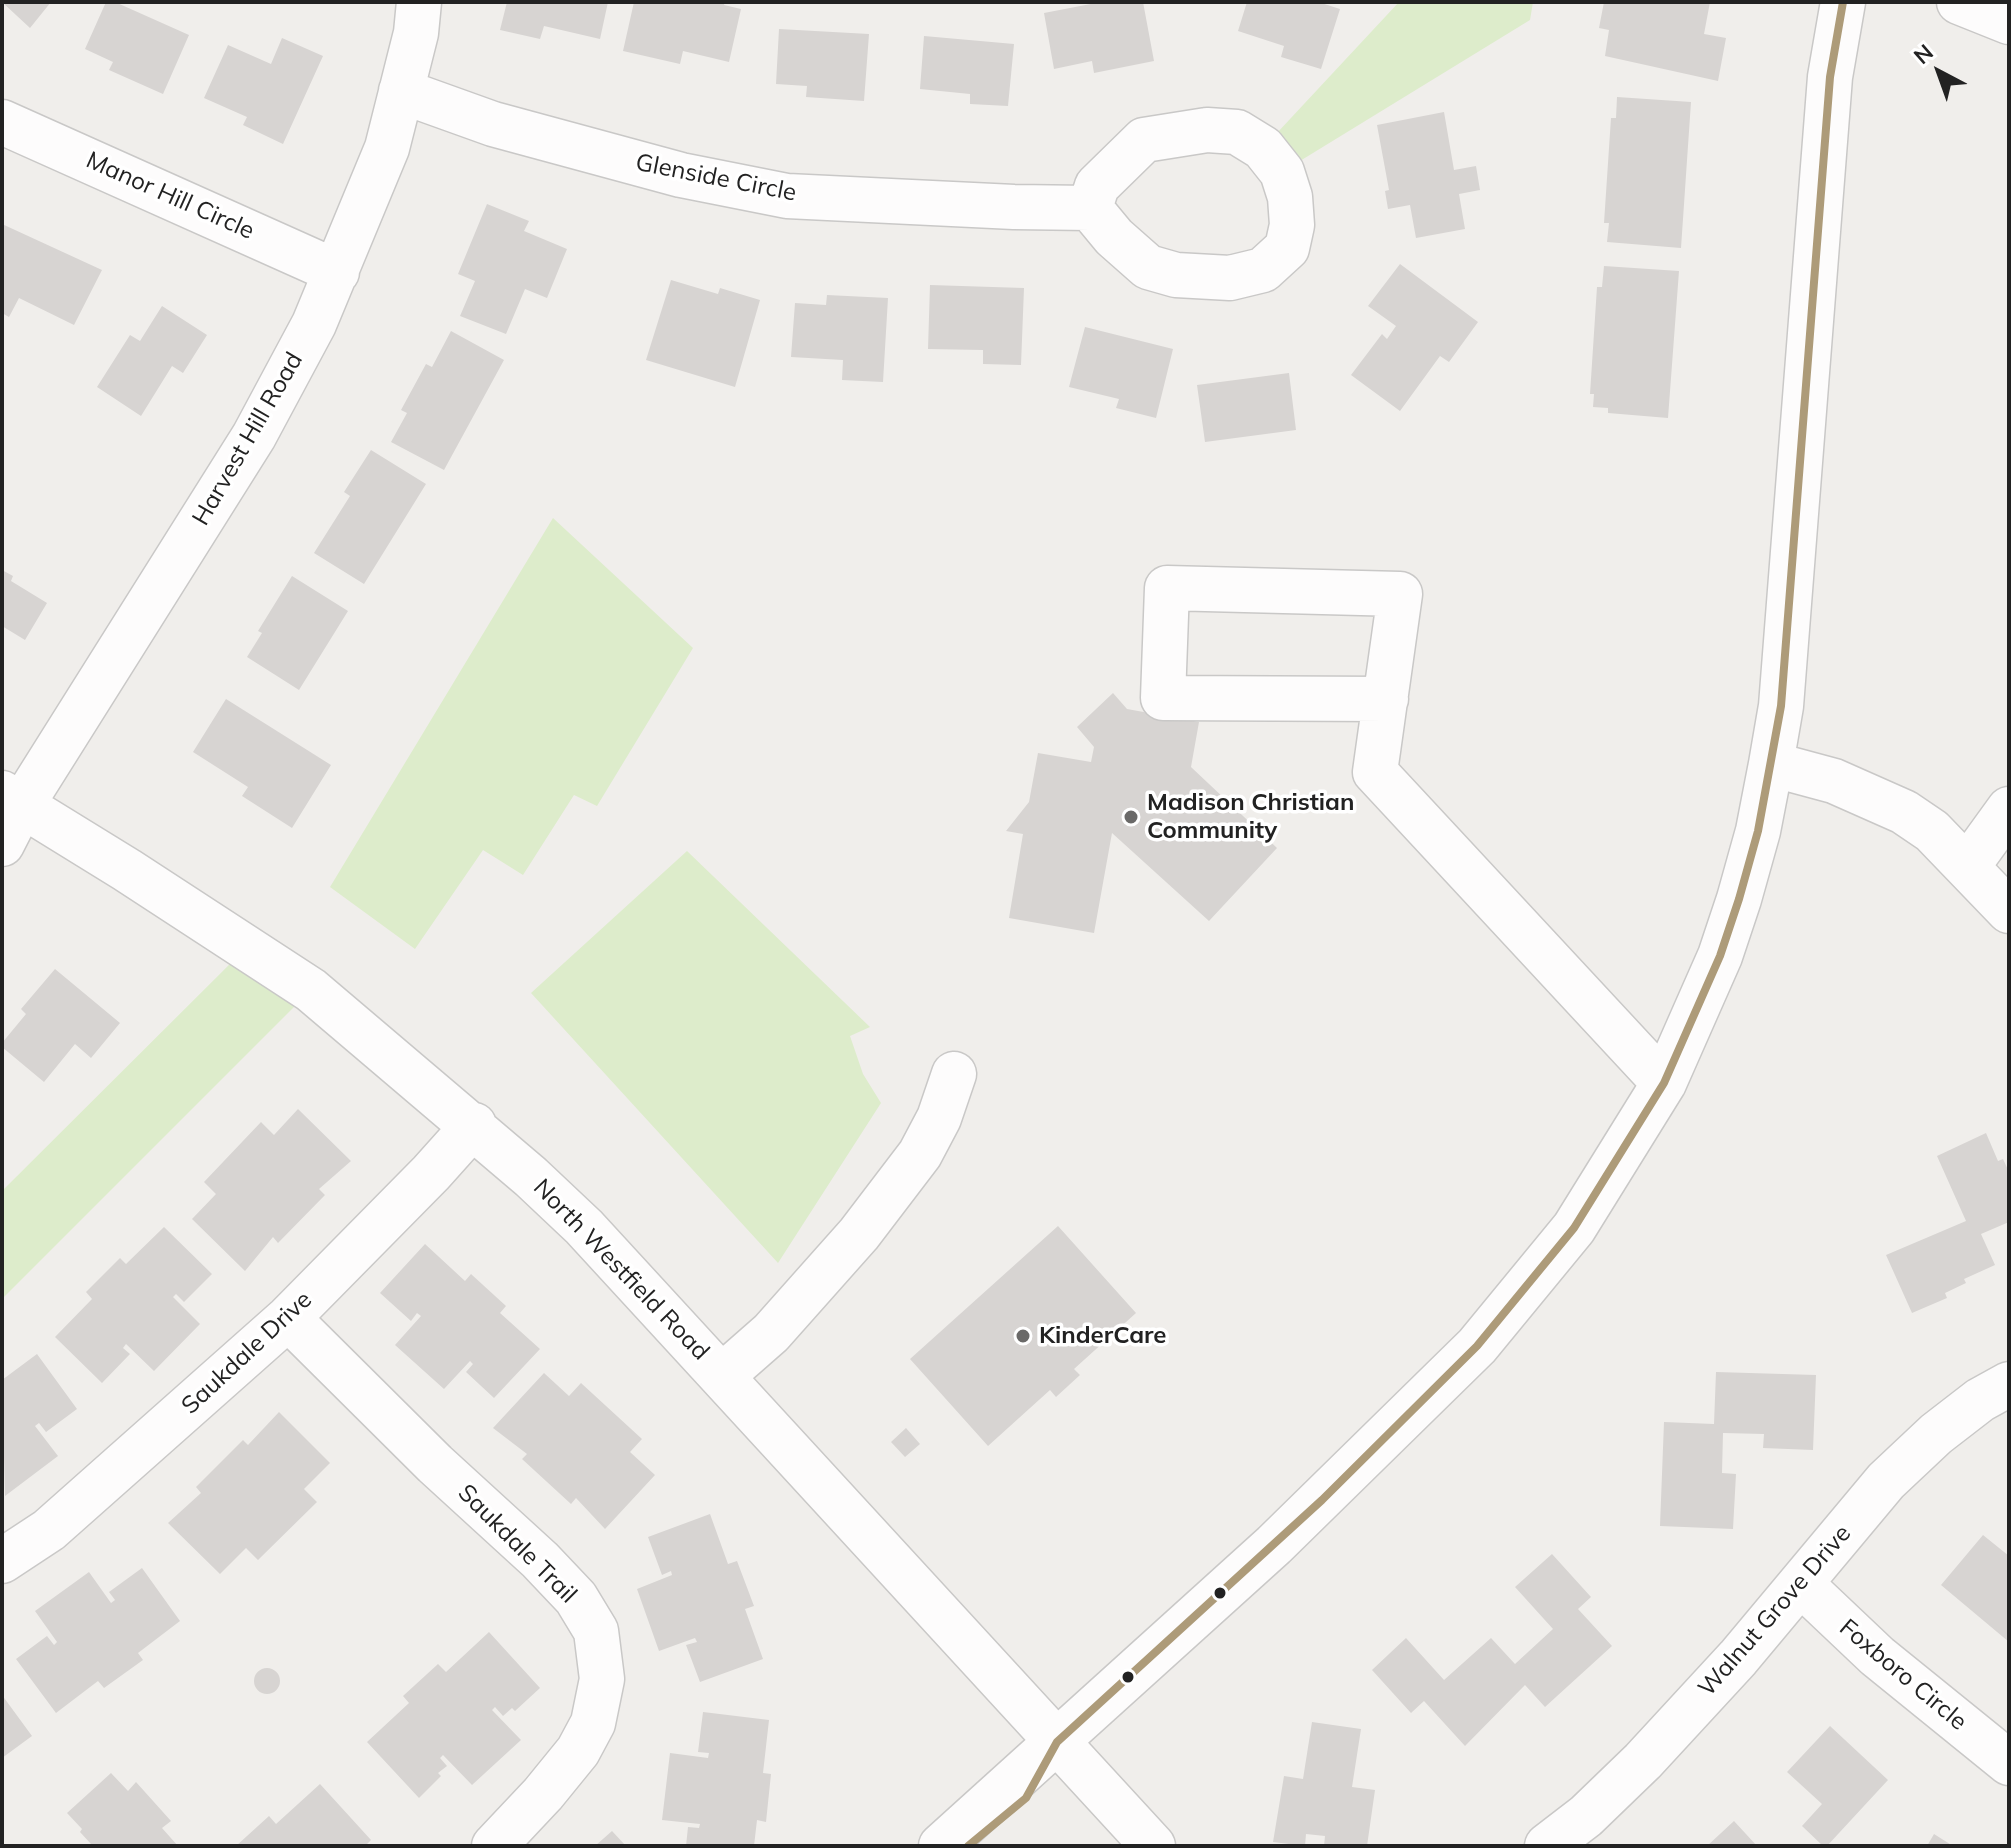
<!DOCTYPE html>
<style>
body{margin:0}
#map{position:relative;width:2011px;height:1848px;overflow:hidden;background:#f0eeeb;font-family:Mulish,sans-serif}
canvas{display:block}
.frame{position:absolute;inset:0;border:4px solid #222;pointer-events:none}
.north{position:absolute;left:1899px;top:32px;width:80px;height:80px;-webkit-text-stroke:6px #fff;paint-order:stroke;rotate:319deg;font-size:22px;font-weight:700;line-height:32px;text-align:center;color:#222}
.north::after{content:'';display:block;margin:auto;width:28px;height:36px;background:#222;clip-path:polygon(50% 0,100% 100%,50% 72%,0 100%)}
</style>
<div id="map">
<canvas width="2011" height="1848"></canvas>
<div class="frame"></div>
<div class="north">N</div>
</div>
<script>
const ctx = document.querySelector('canvas').getContext('2d');
ctx.lineJoin = 'round';
function fill(path, color) {
  ctx.fillStyle = color;
  ctx.fill(path, 'evenodd');
}
function shape(rows) {
  const path = new Path2D();
  for (const r of rows) {
    if (r.length === 3) {
      path.moveTo(r[0] + r[2], r[1]);
      path.arc(r[0], r[1], r[2], 0, 2 * Math.PI);
      continue;
    }
    path.moveTo(r[0], r[1]);
    for (let i = 2; i < r.length; i += 2) path.lineTo(r[i], r[i + 1]);
  }
  return path;
}
function strokePath(path, color, width, dash) {
  ctx.strokeStyle = color;
  ctx.lineWidth = width;
  ctx.lineCap = dash ? 'butt' : 'round';
  ctx.setLineDash(dash || []);
  ctx.stroke(path);
}
function label(font, color, halo, rows, align = 'center') {
  ctx.font = font + ' Mulish,sans-serif';
  ctx.lineWidth = 7;
  ctx.setLineDash([]);
  ctx.textBaseline = 'middle';
  ctx.strokeStyle = halo;
  ctx.fillStyle = color;
  for (const [text, x, y, turn = 0] of rows) {
    ctx.save();
    ctx.translate(x, y);
    ctx.rotate((+turn || 0) * Math.PI / 180);
    ctx.textAlign = isNaN(turn) ? turn : align;
    if (halo) ctx.strokeText(text, 0, 0);
    ctx.fillText(text, 0, 0);
    ctx.restore();
  }
}
fill(shape([
 [1399,2,1533,2,1530,20,1282,172,1263,148],
 [553,518,693,648,597,806,574,795,523,875,483,850,415,949,330,887],
 [687,851,870,1027,850,1036,863,1074,881,1103,778,1263,531,993],
 [246,948,311,990,2,1299,2,1191]
]), '#ddeccb');
fill(shape([
 [2,2,51,2,30,28],
 [106,2,115,2,189,35,163,94,109,70,113,62,85,49],
 [507,2,608,2,600,39,544,26,540,39,500,30],
 [634,2,725,2,724,5,741,9,729,62,683,51,680,64,623,51],
 [1101,2,1143,2,1154,61,1094,73,1092,61,1054,69,1044,13],
 [1247,2,1318,2,1340,9,1321,69,1281,57,1284,46,1238,31],
 [1604,2,1710,2,1704,34,1726,38,1718,81,1605,56,1609,30,1599,28],
 [779,29,869,34,864,101,806,97,807,86,776,84],
 [924,36,1014,44,1008,106,970,104,970,94,920,89],
 [282,38,323,56,283,144,243,125,247,117,204,98,228,45,271,64],
 [1617,97,1691,102,1681,248,1607,242,1609,223,1604,223,1611,118,1616,118],
 [1444,112,1454,170,1476,166,1480,190,1459,194,1465,229,1416,238,1410,205,1388,209,1385,191,1389,190,1377,125],
 [487,204,529,221,524,231,567,249,547,298,525,289,506,334,460,316,475,281,458,274],
 [2,224,102,270,74,325,19,298,9,317,2,313],
 [1400,264,1478,322,1449,362,1440,356,1400,411,1351,375,1382,334,1387,339,1396,326,1368,306],
 [1604,266,1679,271,1668,418,1608,413,1608,408,1593,407,1594,394,1590,394,1597,287,1602,287],
 [671,280,718,294,720,288,760,300,735,387,646,360],
 [930,285,1024,288,1021,365,983,364,983,350,928,349],
 [827,295,888,298,883,382,842,380,843,360,791,357,795,303,826,305],
 [162,306,207,335,183,373,172,366,141,416,97,387,130,335,140,341],
 [1085,327,1173,349,1156,418,1116,408,1119,399,1069,387],
 [451,331,504,360,444,470,391,442,407,413,401,410,426,364,432,367],
 [1289,373,1296,430,1205,442,1197,385],
 [371,450,426,484,364,584,314,553,350,496,344,492],
 [2,570,13,576,11,581,47,603,25,640,2,626],
 [292,576,348,611,299,690,247,657,262,633,258,631],
 [1113,693,1127,709,1199,722,1191,767,1277,848,1209,921,1112,833,1094,933,1009,918,1023,834,1006,831,1029,802,1038,753,1091,762,1094,747,1077,727],
 [226,699,331,765,292,828,242,796,248,787,193,752],
 [55,969,120,1023,91,1058,75,1044,44,1082,2,1047,2,1043,26,1014,21,1009],
 [298,1109,351,1161,319,1189,325,1195,278,1243,273,1237,245,1271,192,1219,216,1194,204,1182,261,1122,274,1135],
 [1986,1133,1998,1161,2003,1159,2009,1172,2009,1222,1981,1234,1995,1265,1964,1279,1966,1283,1945,1293,1947,1298,1912,1313,1886,1255,1966,1221,1937,1156],
 [1058,1226,1136,1313,1074,1369,1080,1375,1056,1397,1050,1390,988,1446,910,1359],
 [164,1227,212,1274,184,1302,176,1294,173,1297,200,1324,154,1371,126,1344,123,1348,130,1354,102,1383,55,1337,92,1299,86,1292,120,1258,126,1264],
 [425,1244,465,1281,471,1274,506,1306,500,1313,540,1349,494,1398,466,1372,473,1364,470,1361,444,1389,395,1345,421,1316,417,1313,411,1321,380,1293],
 [37,1354,77,1409,46,1432,39,1423,35,1426,58,1456,5,1496,2,1380],
 [1716,1372,1816,1375,1813,1450,1763,1448,1764,1434,1723,1433,1722,1473,1736,1474,1733,1529,1660,1526,1664,1422,1714,1424],
 [544,1373,569,1396,581,1383,642,1439,630,1452,655,1475,605,1529,576,1498,571,1504,522,1459,527,1454,493,1428],
 [279,1412,330,1463,304,1489,317,1502,258,1560,246,1548,220,1574,168,1523,201,1493,196,1487,243,1440,248,1445],
 [906,1428,920,1444,905,1457,891,1442],
 [710,1514,728,1564,737,1561,754,1606,745,1609,763,1659,700,1682,686,1645,697,1642,695,1638,659,1651,637,1589,672,1575,671,1571,662,1575,648,1537],
 [1983,1535,2009,1556,2009,1642,1941,1585],
 [1552,1554,1591,1597,1578,1609,1612,1646,1545,1707,1525,1685,1465,1746,1424,1701,1411,1713,1372,1670,1406,1638,1444,1680,1491,1638,1515,1664,1553,1629,1515,1587],
 [142,1568,180,1621,138,1653,143,1660,104,1688,98,1681,56,1713,16,1659,47,1636,54,1645,57,1642,35,1611,89,1572,111,1603,115,1600,109,1592],
 [489,1632,540,1688,515,1711,512,1708,503,1716,495,1707,492,1710,521,1740,472,1785,443,1755,440,1758,447,1766,438,1773,441,1776,419,1798,367,1742,409,1703,403,1696,438,1664,446,1672],
 [267,1681,13],
 [2,1695,32,1736,2,1758],
 [703,1712,769,1720,763,1773,771,1774,766,1822,757,1820,754,1846,686,1846,688,1827,699,1828,700,1824,662,1820,670,1753,708,1758,709,1753,698,1752],
 [1312,1722,1361,1729,1352,1787,1375,1790,1367,1846,1324,1846,1325,1836,1306,1834,1305,1846,1273,1842,1284,1776,1303,1779],
 [1830,1726,1888,1780,1827,1846,1823,1846,1802,1826,1822,1804,1787,1772],
 [111,1773,128,1791,136,1782,171,1821,162,1828,178,1846,89,1846,91,1844,80,1832,82,1829,67,1813],
 [320,1784,371,1840,365,1846,236,1846,269,1816,276,1824],
 [1734,1821,1757,1846,1707,1846],
 [612,1831,626,1846,595,1846],
 [1934,1834,1953,1846,1927,1846]
]), '#d7d4d2');
const minor = shape([
 [1959,2,2009,22],
 [401,91,493,124,681,175,787,196,1014,207,1090,208],
 [2,122,337,272],
 [1207,130,1237,132,1263,148,1282,172,1290,197,1292,225,1287,248,1263,270,1230,278,1176,275,1148,267,1114,237,1090,208,1097,186,1144,140,1207,130],
 [1386,699,1163,698,1167,588,1400,594,1375,772,1664,1083],
 [1771,764,1834,781,1904,812,1932,831,2009,911],
 [2,793,127,870,311,990,531,1177,584,1227,1153,1846],
 [2,844,22,805,254,436,314,324,387,148,416,33,419,2],
 [1967,867,2009,809],
 [288,1318,435,1464,540,1560,576,1598,596,1631,602,1679,593,1723,578,1751,543,1794,494,1846],
 [722,1376,771,1333,859,1234,920,1154,939,1118,954,1074],
 [2,1561,49,1530,288,1318,431,1173,474,1125],
 [1801,1584,1877,1656,2009,1763],
 [941,1846,1274,1545,1477,1346,1574,1228,1664,1083,1720,956,1739,899,1758,831,1771,764,1781,706,1830,77,1843,2],
 [1547,1846,1586,1816,1643,1761,1738,1658,1886,1481,1936,1434,1980,1400,2009,1384]
]);
strokePath(minor, '#c9c8c7', 47);
strokePath(minor, '#fdfcfc', 44);
strokePath(shape([
 [968,1846,1026,1798,1057,1742,1322,1500,1477,1346,1574,1228,1664,1083,1720,956,1739,899,1758,831,1781,706,1830,77,1843,2]
]), '#ad9b79', 8);
for (const [x, y, r, color] of [
 [1131,817,8,"#6a6968"],
 [1023,1336,8,"#6a6968"],
 [1220,1593,7,"#222"],
 [1128,1677,7,"#222"]
]) {
  const dot = new Path2D();
  dot.arc(x, y, r, 0, 2 * Math.PI);
  ctx.fillStyle = color;
  ctx.fill(dot);
  strokePath(dot, '#fff', 3);
}
label('24px', '#222', '#fff', [
 ["Glenside Circle",716,178,11],
 ["Manor Hill Circle",170,196,24],
 ["Harvest Hill Road",248,439,-60],
 ["North Westfield Road",621,1270,46],
 ["Saukdale Drive",247,1353,-43],
 ["Saukdale Trail",517,1544,45],
 ["Walnut Grove Drive",1775,1611,-49],
 ["Foxboro Circle",1903,1675,40]
]);
label('bold 24px', '#222', '#fff', [
 ["Madison Christian",1147,803],
 ["Community",1147,831],
 ["KinderCare",1039,1336]
], 'left');
</script>
